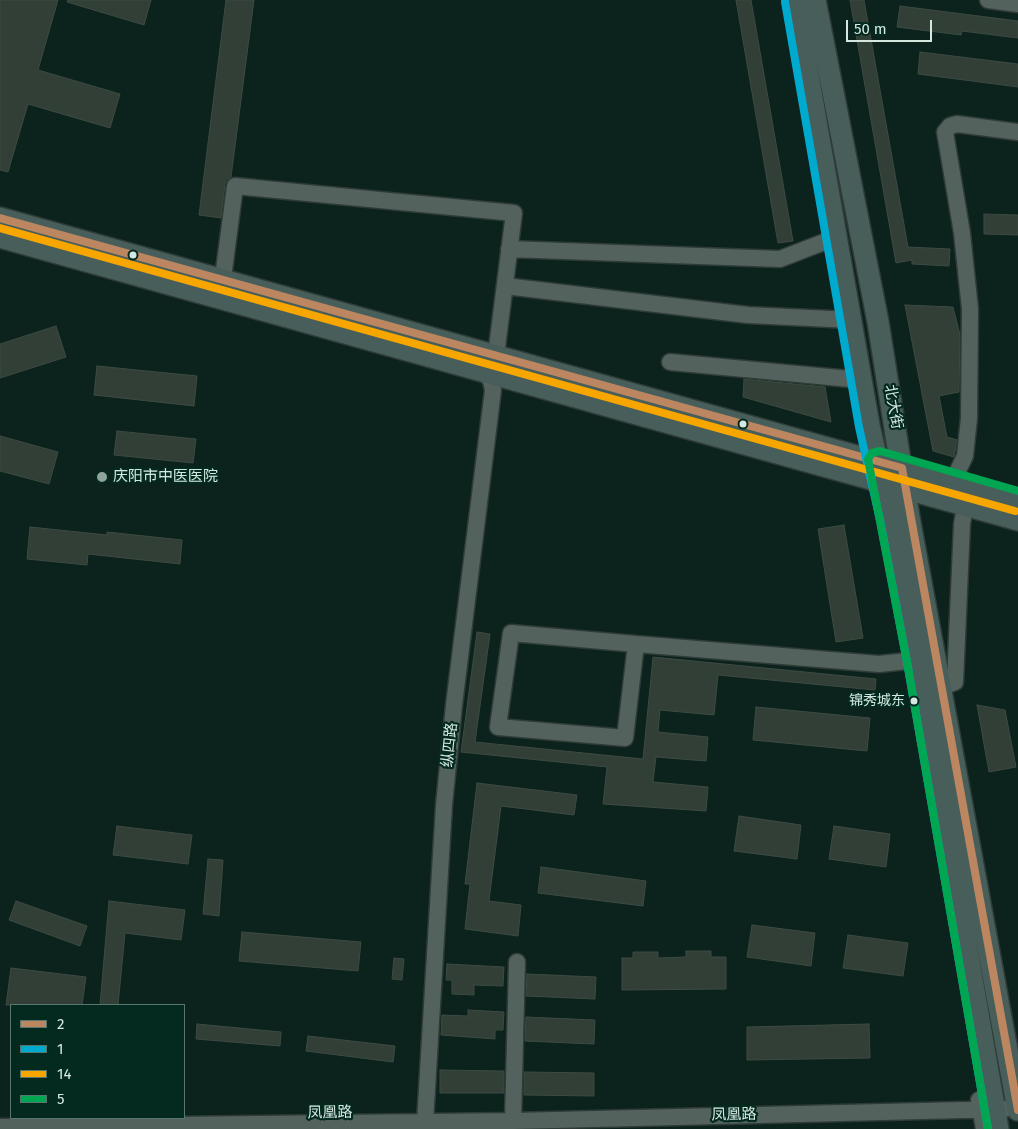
<!DOCTYPE html>
<meta charset="utf-8">
<style>
body{margin:0}
#map{position:relative;width:1018px;height:1129px;overflow:hidden;background:#0c221c;font-family:"Fira Sans",sans-serif}
canvas{display:block}
.legend{position:absolute;left:10px;top:1004px;width:175px;height:115px;box-sizing:border-box;background:#042a20;border:1px solid #57766d;margin:0;padding:6px 9px;list-style:none;font-size:15px;color:#d4e8e0}
.legend li{display:flex;align-items:center;gap:10px;height:25px}
.legend b{width:25px;border:1px solid #57766d}
.scale{position:absolute;left:846px;top:20px;width:86px;height:22px;box-sizing:border-box;border:2px solid #d4e8e0;border-top:0;padding-left:6px;font-size:15px;line-height:18px;white-space:nowrap;color:#d4e8e0;-webkit-text-stroke:4px #042a20;paint-order:stroke}
</style>
<div id="map">
<canvas width="1018" height="1129"></canvas>
<ul class="legend">
<li><b style="height:6px;background:#bb8660"></b>2</li>
<li><b style="height:6px;background:#00a9ce"></b>1</li>
<li><b style="height:6px;background:#f7a600"></b>14</li>
<li><b style="height:6px;background:#00a651"></b>5</li>
</ul>
<div class="scale">50 m</div>
</div>
<script>
const ctx = document.querySelector('canvas').getContext('2d');
ctx.lineJoin = 'round';
function fill(path, color) {
  ctx.fillStyle = color;
  ctx.fill(path, 'evenodd');
}
function shape(rows) {
  const path = new Path2D();
  for (const r of rows) {
    path.moveTo(r[0], r[1]);
    for (let i = 2; i < r.length; i += 2) path.lineTo(r[i], r[i + 1]);
  }
  return path;
}
function strokePath(path, color, width, dash) {
  ctx.strokeStyle = color;
  ctx.lineWidth = width;
  ctx.lineCap = dash ? 'butt' : 'round';
  ctx.setLineDash(dash || []);
  ctx.stroke(path);
}
function label(font, color, halo, rows, align = 'center') {
  ctx.font = font + ' "Fira Sans","Noto Sans SC",sans-serif';
  ctx.lineWidth = 4.5;
  ctx.setLineDash([]);
  ctx.textBaseline = 'middle';
  ctx.strokeStyle = halo;
  ctx.fillStyle = color;
  for (const [text, x, y, turn = 0] of rows) {
    ctx.save();
    ctx.translate(x, y);
    ctx.rotate((+turn || 0) * Math.PI / 180);
    ctx.textAlign = isNaN(turn) ? turn : align;
    if (halo) ctx.strokeText(text, 0, 0);
    ctx.fillText(text, 0, 0);
    ctx.restore();
  }
}
const building = shape([
 [0,0,58,0,38,70,120,94,110,128,28,104,8,172,0,170,0,0],
 [68,0,151,0,144,25,67,2,68,0],
 [226,0,254,0,231,177,225,184,221,218,199,215,226,0],
 [736,0,751,0,793,241,778,243,736,0],
 [850,0,864,0,908,247,950,249,949,266,912,264,912,260,896,263,850,0],
 [900,6,1018,21,1018,38,962,31,961,35,897,27,900,6],
 [920,52,1018,64,1018,87,918,74,920,52],
 [984,214,1018,215,1018,235,984,234,984,214],
 [905,305,953,307,960,335,959,392,939,396,947,437,957,440,954,457,933,451,905,305],
 [56,326,66,357,0,378,0,344,56,326],
 [97,366,197,376,194,406,94,395,97,366],
 [744,379,825,387,831,422,743,397,744,379],
 [117,431,196,439,193,463,114,455,117,431],
 [0,436,58,452,49,484,0,471,0,436],
 [844,525,863,638,836,642,818,529,844,525],
 [30,527,107,535,107,532,182,540,180,564,88,554,87,565,27,559,30,527],
 [477,632,490,634,475,742,643,759,653,657,876,679,875,690,718,675,714,715,660,710,658,732,708,737,706,761,656,757,653,782,708,787,706,811,603,804,607,767,461,752,477,632],
 [977,705,1005,710,1016,767,989,772,977,705],
 [756,707,870,718,867,751,753,740,756,707],
 [477,783,577,795,574,815,501,806,489,901,521,905,518,936,465,929,470,884,465,884,477,783],
 [739,816,801,825,797,859,734,851,739,816],
 [117,826,192,835,188,864,113,855,117,826],
 [834,826,890,834,886,867,829,859,834,826],
 [208,859,223,860,219,916,203,914,208,859],
 [541,867,646,881,643,906,538,893,541,867],
 [16,901,87,926,80,946,9,920,16,901],
 [109,901,185,910,181,940,125,933,118,1005,100,1005,109,901],
 [752,925,815,933,811,966,747,957,752,925],
 [242,932,361,942,358,971,239,961,242,932],
 [848,935,908,943,903,976,843,968,848,935],
 [686,951,711,951,711,957,726,957,726,989,622,990,622,958,633,958,633,952,658,952,658,958,686,957,686,951],
 [394,958,404,959,402,980,392,979,394,958],
 [447,964,504,967,503,986,474,985,474,995,452,994,452,980,446,980,447,964],
 [11,968,86,977,82,1005,6,1005,11,968],
 [527,974,596,977,595,999,526,996,527,974],
 [468,1010,504,1012,503,1030,495,1030,495,1039,441,1035,442,1015,468,1016,468,1010],
 [526,1017,595,1020,594,1044,525,1041,526,1017],
 [197,1024,281,1032,280,1046,196,1039,197,1024],
 [869,1024,870,1058,747,1060,747,1027,869,1024],
 [308,1036,395,1046,393,1062,306,1051,308,1036],
 [440,1070,504,1071,504,1093,440,1093,440,1070],
 [524,1072,594,1073,594,1096,524,1095,524,1072]
]);
fill(building, '#313f37');
strokePath(building, '#3d4b43', 1);
const minor = shape([
 [988,0,1018,4],
 [509,249,780,259,837,237],
 [223,278,235,186,514,213,496,355],
 [505,286,748,315,851,320],
 [670,362,861,380],
 [952,483,965,456,969,418,970,309,962,233,945,132,950,126,957,124,1018,132],
 [636,644,625,738,498,727,511,633,636,644,879,664,917,660],
 [942,687,955,682,962,524,965,506],
 [979,1100,984,1129],
 [513,1121,517,962],
 [425,1122,444,805,454,705,493,390,491,381,486,373],
 [0,1127,513,1121,1005,1109]
]);
const major = shape([
 [795,0,869,425,890,518,917,660,998,1129],
 [815,0,878,322,909,517,1018,1110],
 [0,218,1018,501],
 [0,237,1018,520]
]);
strokePath(minor, '#2e3b37', 19);
strokePath(major, '#2e3b37', 24);
strokePath(minor, '#53625d', 16);
strokePath(major, '#485e5a', 21);
strokePath(shape([
 [0,218,902,468,1018,1110]
]), '#bb8660', 8);
strokePath(shape([
 [785,2,859,427,880,520,907,662,988,1129]
]), '#00a9ce', 8);
strokePath(shape([
 [0,228,1015,511]
]), '#f7a600', 8);
strokePath(shape([
 [988,1129,907,662,868,459,872,453,880,451,1018,491]
]), '#00a651', 8);
for (const [x, y, r, color] of [
 [133,255,4.5,"#d4e8e0"],
 [743,424,4.5,"#d4e8e0"],
 [102,477,6,"#8ea39b"],
 [914,701,4.5,"#d4e8e0"]
]) {
  const dot = new Path2D();
  dot.arc(x, y, r, 0, 2 * Math.PI);
  ctx.fillStyle = color;
  ctx.fill(dot);
  strokePath(dot, '#042a20', 2);
}
label('14px', '#d4e8e0', '#042a20', [
 ["锦秀城东",905,701]
], 'right');
label('15px', '#d4e8e0', '#042a20', [
 ["北大街",893,407,80],
 ["纵四路",450,745,-84],
 ["凤凰路",330,1113,-1],
 ["凤凰路",734,1115,-1]
]);
label('15px', '#d4e8e0', '#042a20', [
 ["庆阳市中医医院",113,477]
], 'left');
</script>
